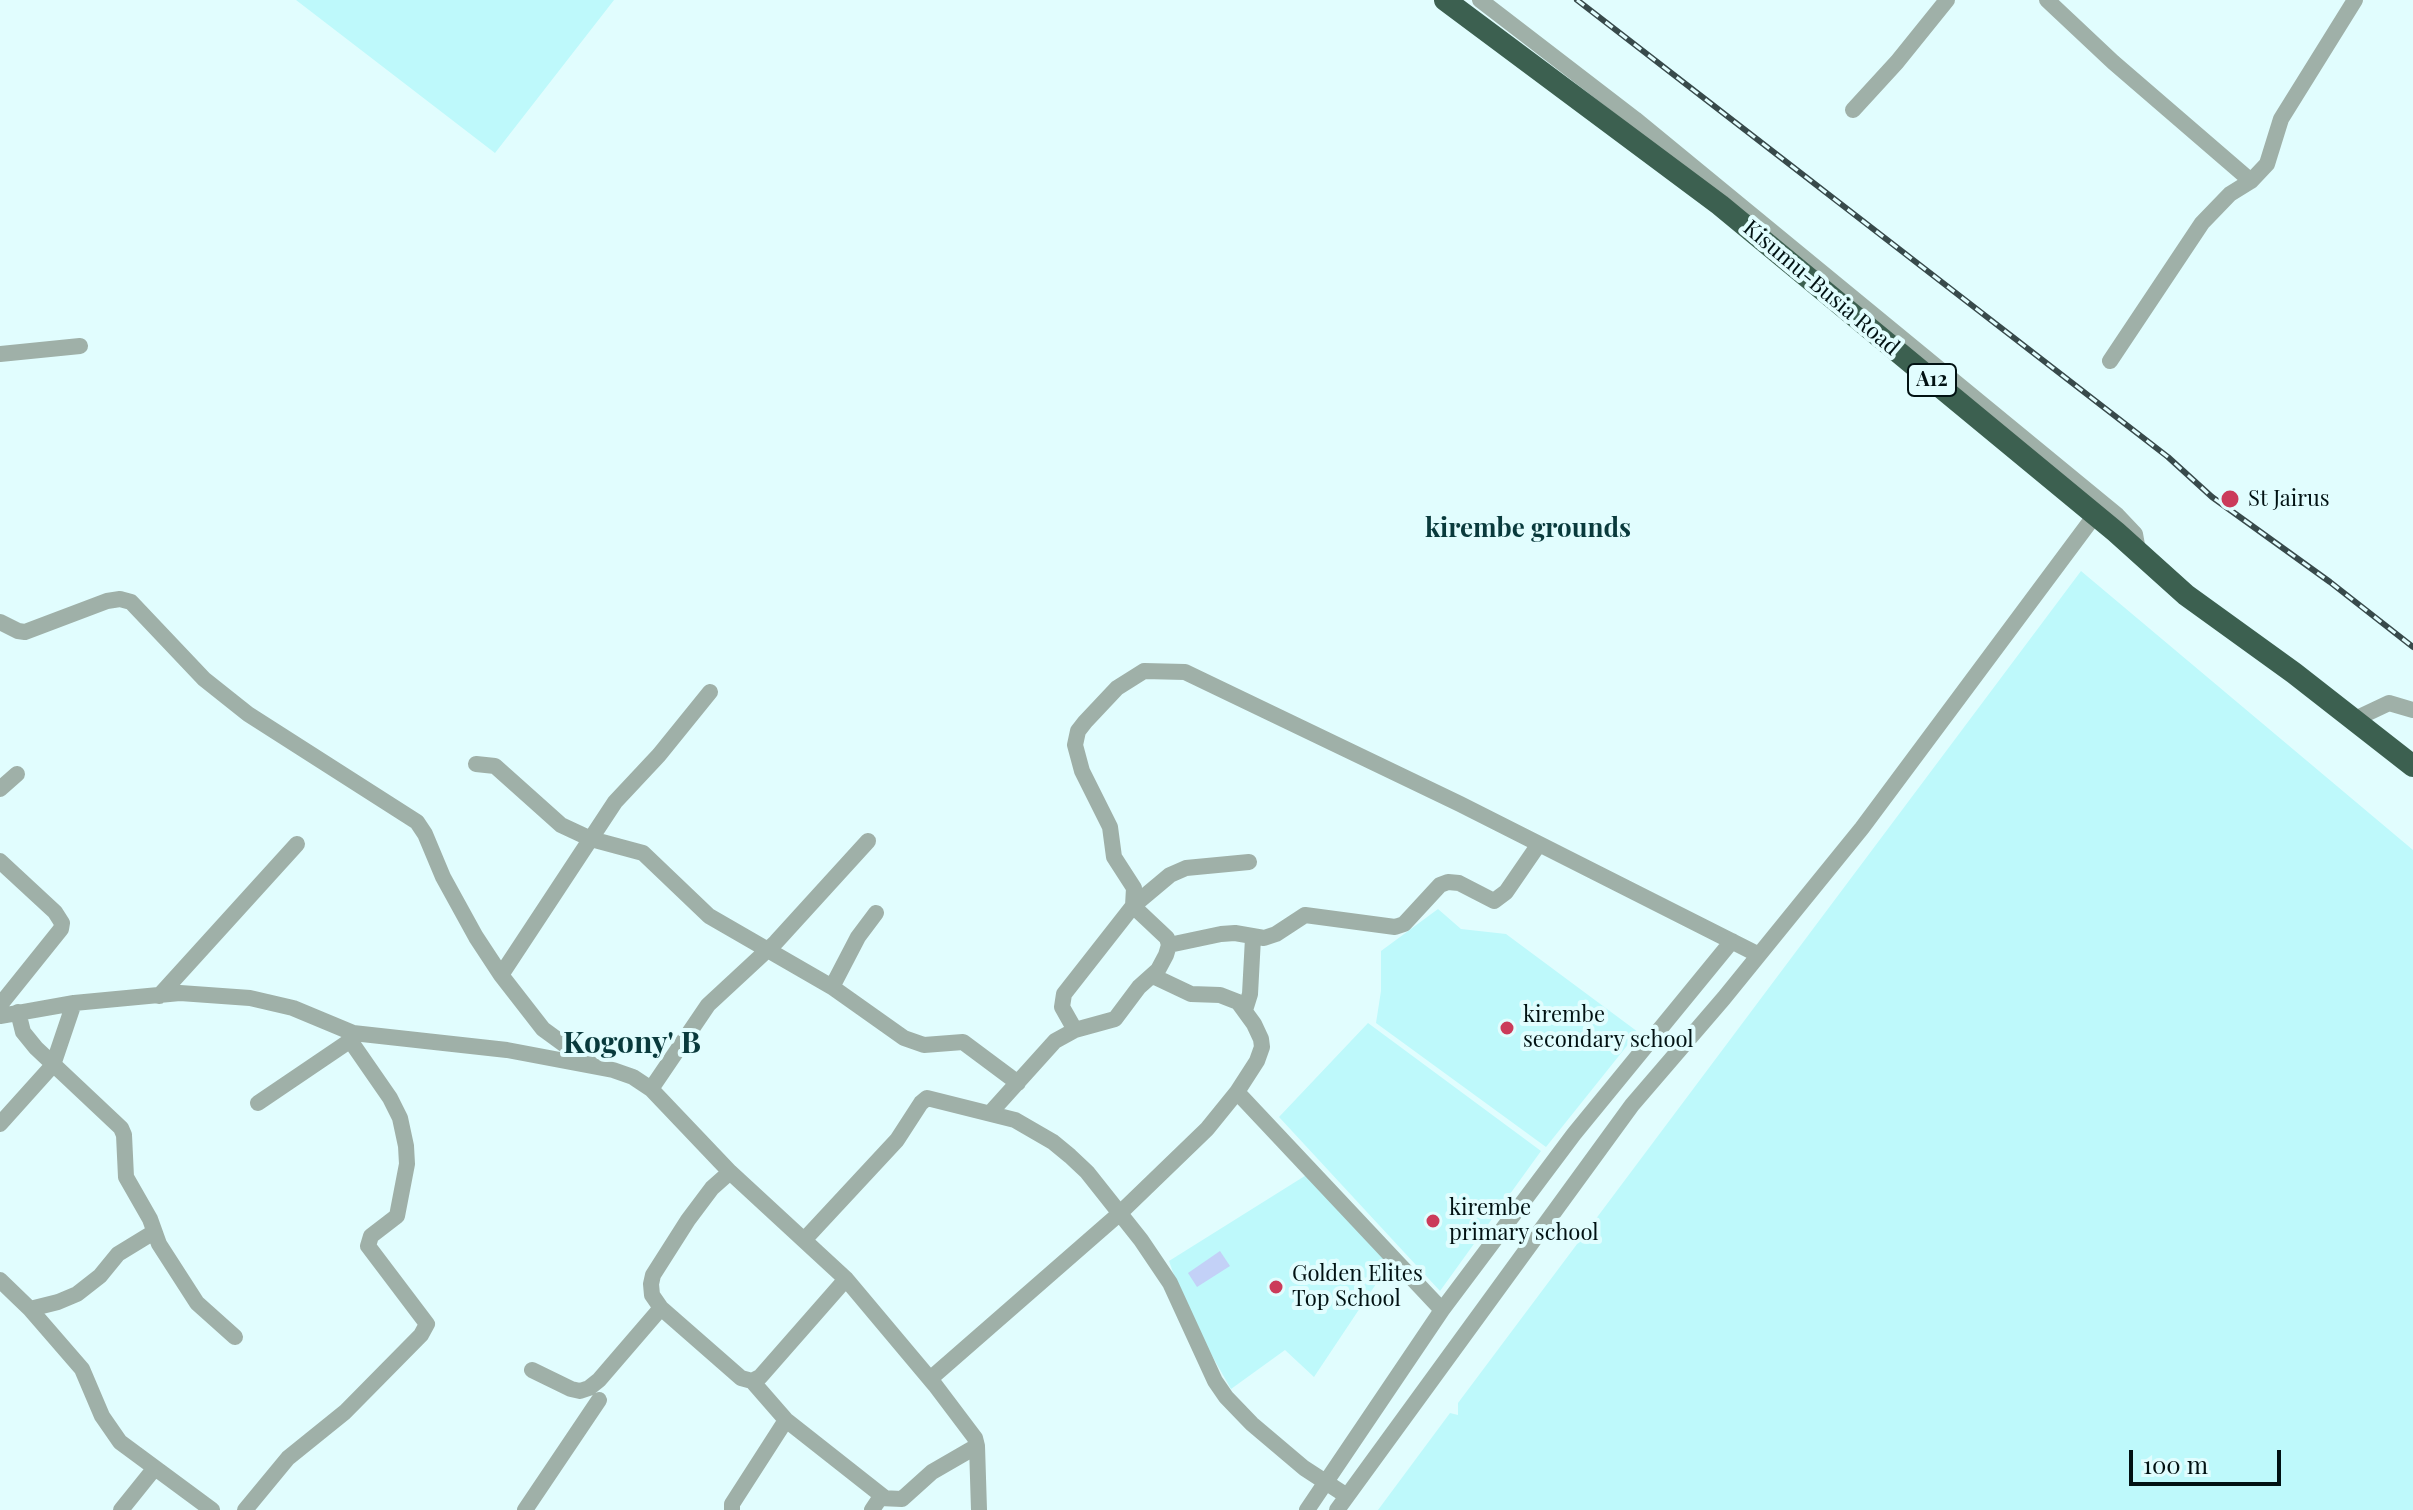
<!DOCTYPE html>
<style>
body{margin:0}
#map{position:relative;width:2413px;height:1510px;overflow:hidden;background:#e1fdfe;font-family:"Playfair Display",serif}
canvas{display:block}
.scale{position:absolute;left:2129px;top:1450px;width:152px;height:36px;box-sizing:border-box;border:4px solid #021213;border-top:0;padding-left:10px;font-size:24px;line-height:28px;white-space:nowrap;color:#021213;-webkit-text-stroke:6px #e1fdfe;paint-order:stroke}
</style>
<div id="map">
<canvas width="2413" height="1510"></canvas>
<div class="scale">100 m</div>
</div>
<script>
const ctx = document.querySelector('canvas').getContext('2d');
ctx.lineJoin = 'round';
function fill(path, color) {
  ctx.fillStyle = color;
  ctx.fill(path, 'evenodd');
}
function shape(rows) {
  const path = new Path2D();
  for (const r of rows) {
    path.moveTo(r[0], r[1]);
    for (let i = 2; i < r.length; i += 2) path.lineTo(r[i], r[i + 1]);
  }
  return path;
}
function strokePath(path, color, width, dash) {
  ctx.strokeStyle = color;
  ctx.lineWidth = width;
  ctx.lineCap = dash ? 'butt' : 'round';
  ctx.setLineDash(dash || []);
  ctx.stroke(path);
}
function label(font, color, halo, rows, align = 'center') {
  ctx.font = font + ' "Playfair Display",serif';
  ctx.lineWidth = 8;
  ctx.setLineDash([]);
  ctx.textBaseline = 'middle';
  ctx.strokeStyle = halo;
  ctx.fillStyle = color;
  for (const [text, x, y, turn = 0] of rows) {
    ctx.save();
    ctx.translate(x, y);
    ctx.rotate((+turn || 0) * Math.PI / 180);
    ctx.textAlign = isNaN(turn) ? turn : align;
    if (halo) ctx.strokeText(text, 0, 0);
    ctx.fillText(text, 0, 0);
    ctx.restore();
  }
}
fill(shape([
 [296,0,614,0,495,153],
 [2081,571,2413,850,2413,1510,1378,1510,1450,1413,1458,1415,1458,1403],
 [1438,909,1461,929,1506,934,1638,1032,1546,1147,1376,1023,1381,991,1381,951],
 [1368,1023,1541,1151,1440,1291,1279,1117],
 [1308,1174,1390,1263,1314,1377,1285,1350,1231,1389,1187,1312,1169,1261]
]), '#bef9fb');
fill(shape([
 [1220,1251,1230,1266,1197,1287,1188,1273]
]), '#c3d1f7');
strokePath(shape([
 [1480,0,1635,119,2117,515,2135,534,2138,551],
 [2047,0,2113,62,2251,181],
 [1853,110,1897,62,1947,0],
 [0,354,80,346],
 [2110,361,2202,223,2230,194,2251,181,2267,164,2281,119,2355,0],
 [0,622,18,631,25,632,107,601,120,599,131,602,204,679,248,714,417,822,425,834,443,877,476,937,501,975,543,1029,591,1064],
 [2353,720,2389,703,2413,710],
 [476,764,495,766,561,825,591,839,643,853,709,916,832,987,904,1038,924,1045,963,1042,1018,1083],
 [0,789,17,774],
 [0,861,55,912,62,923,61,929,0,1005],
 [1169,945,1221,934,1235,933,1264,938,1276,934,1305,915,1395,927,1404,924,1440,885,1448,882,1459,883,1494,901,1506,892,1539,844],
 [501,975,615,802,659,755,710,692],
 [832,987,858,937,876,913],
 [159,996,297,844],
 [1245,1010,1250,994,1253,938],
 [18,1012,23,1032,36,1048,121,1128,124,1135,126,1177,150,1219,159,1244,197,1303,235,1337],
 [0,1016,74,1003,180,993,250,998,293,1008,353,1033,507,1050,613,1070,633,1077,651,1089,730,1172,846,1279,935,1385,975,1438,977,1446,979,1510],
 [1075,1030,1062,1007,1064,994,1133,906,1170,875,1186,868,1249,862],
 [651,1089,708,1005,776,942,868,841],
 [1237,1092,1442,1310],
 [258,1103,351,1040],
 [991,1112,1055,1041,1075,1030,1115,1019,1139,987,1158,970,1166,955,1169,945,1167,938,1133,906,1134,888,1114,857,1110,827,1082,771,1075,745,1078,731,1085,722,1117,688,1144,671,1185,672,1460,804,1759,955],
 [0,1124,53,1065,74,1003],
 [730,1172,712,1188,688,1220,653,1275,651,1284,652,1295,661,1308,741,1378,752,1381,760,1377,846,1279],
 [805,1239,897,1140,921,1103,927,1098,1015,1120,1053,1142,1070,1156,1087,1172,1141,1240,1170,1283,1215,1381,1226,1397,1252,1424,1304,1468,1347,1496],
 [0,1280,30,1309,82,1369,102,1416,120,1442,212,1510],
 [30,1309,58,1302,77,1294,100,1276,118,1254,154,1232],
 [532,1370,571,1389,580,1391,589,1388,599,1380,661,1308],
 [930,1379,1119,1214,1207,1129,1237,1092,1257,1061,1262,1047,1261,1039,1254,1024,1238,1002,1220,995,1191,994,1153,976],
 [752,1381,786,1420,885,1498],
 [121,1510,154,1469],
 [245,1510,288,1458,345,1412,421,1335,427,1324,368,1246,371,1236,397,1216,407,1164,406,1146,400,1118,390,1098,354,1046,351,1040,353,1033],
 [525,1510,599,1400],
 [732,1510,732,1504,786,1420],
 [872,1510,880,1498,902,1499,932,1472,977,1446],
 [1307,1510,1442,1310,1574,1134,1732,941],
 [1337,1510,1632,1105,1724,998,1862,828,2095,515]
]), '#9fb0a8', 16);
strokePath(shape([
 [1445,0,1720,205,2116,532,2186,595,2294,673,2413,766]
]), '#3c6050', 22);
const rail = shape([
 [1577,0,2168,457,2212,497,2330,582,2413,647]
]);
strokePath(rail, '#384a4b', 6);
strokePath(rail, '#e1fdfe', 3, [9]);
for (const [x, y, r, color] of [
 [2230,499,10,"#cb3b5a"],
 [1507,1028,8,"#cb3b5a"],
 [1433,1221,8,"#cb3b5a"],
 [1276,1287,8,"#cb3b5a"]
]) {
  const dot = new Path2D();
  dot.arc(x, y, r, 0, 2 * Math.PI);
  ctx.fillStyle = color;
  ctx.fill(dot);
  strokePath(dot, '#e1fdfe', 3);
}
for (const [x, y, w] of [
 [1932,380,48]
]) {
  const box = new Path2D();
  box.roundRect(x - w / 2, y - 16, w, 32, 6);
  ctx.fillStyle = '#e1fdfe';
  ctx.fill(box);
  strokePath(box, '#021213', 2);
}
label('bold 20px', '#021213', null, [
 ["A12",1932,380]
]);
label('22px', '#021213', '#e1fdfe', [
 ["Kisumu-Busia Road",1821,288,40]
]);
label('22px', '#021213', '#e1fdfe', [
 ["St Jairus",2248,499],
 ["kirembe",1523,1015],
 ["secondary school",1523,1040],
 ["kirembe",1449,1208],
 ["primary school",1449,1233],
 ["Golden Elites",1292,1274],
 ["Top School",1292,1299]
], 'left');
label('bold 26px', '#093a3c', '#e1fdfe', [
 ["kirembe grounds",1528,529]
]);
label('bold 30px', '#093a3c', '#e1fdfe', [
 ["Kogony' B",632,1044]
]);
</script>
